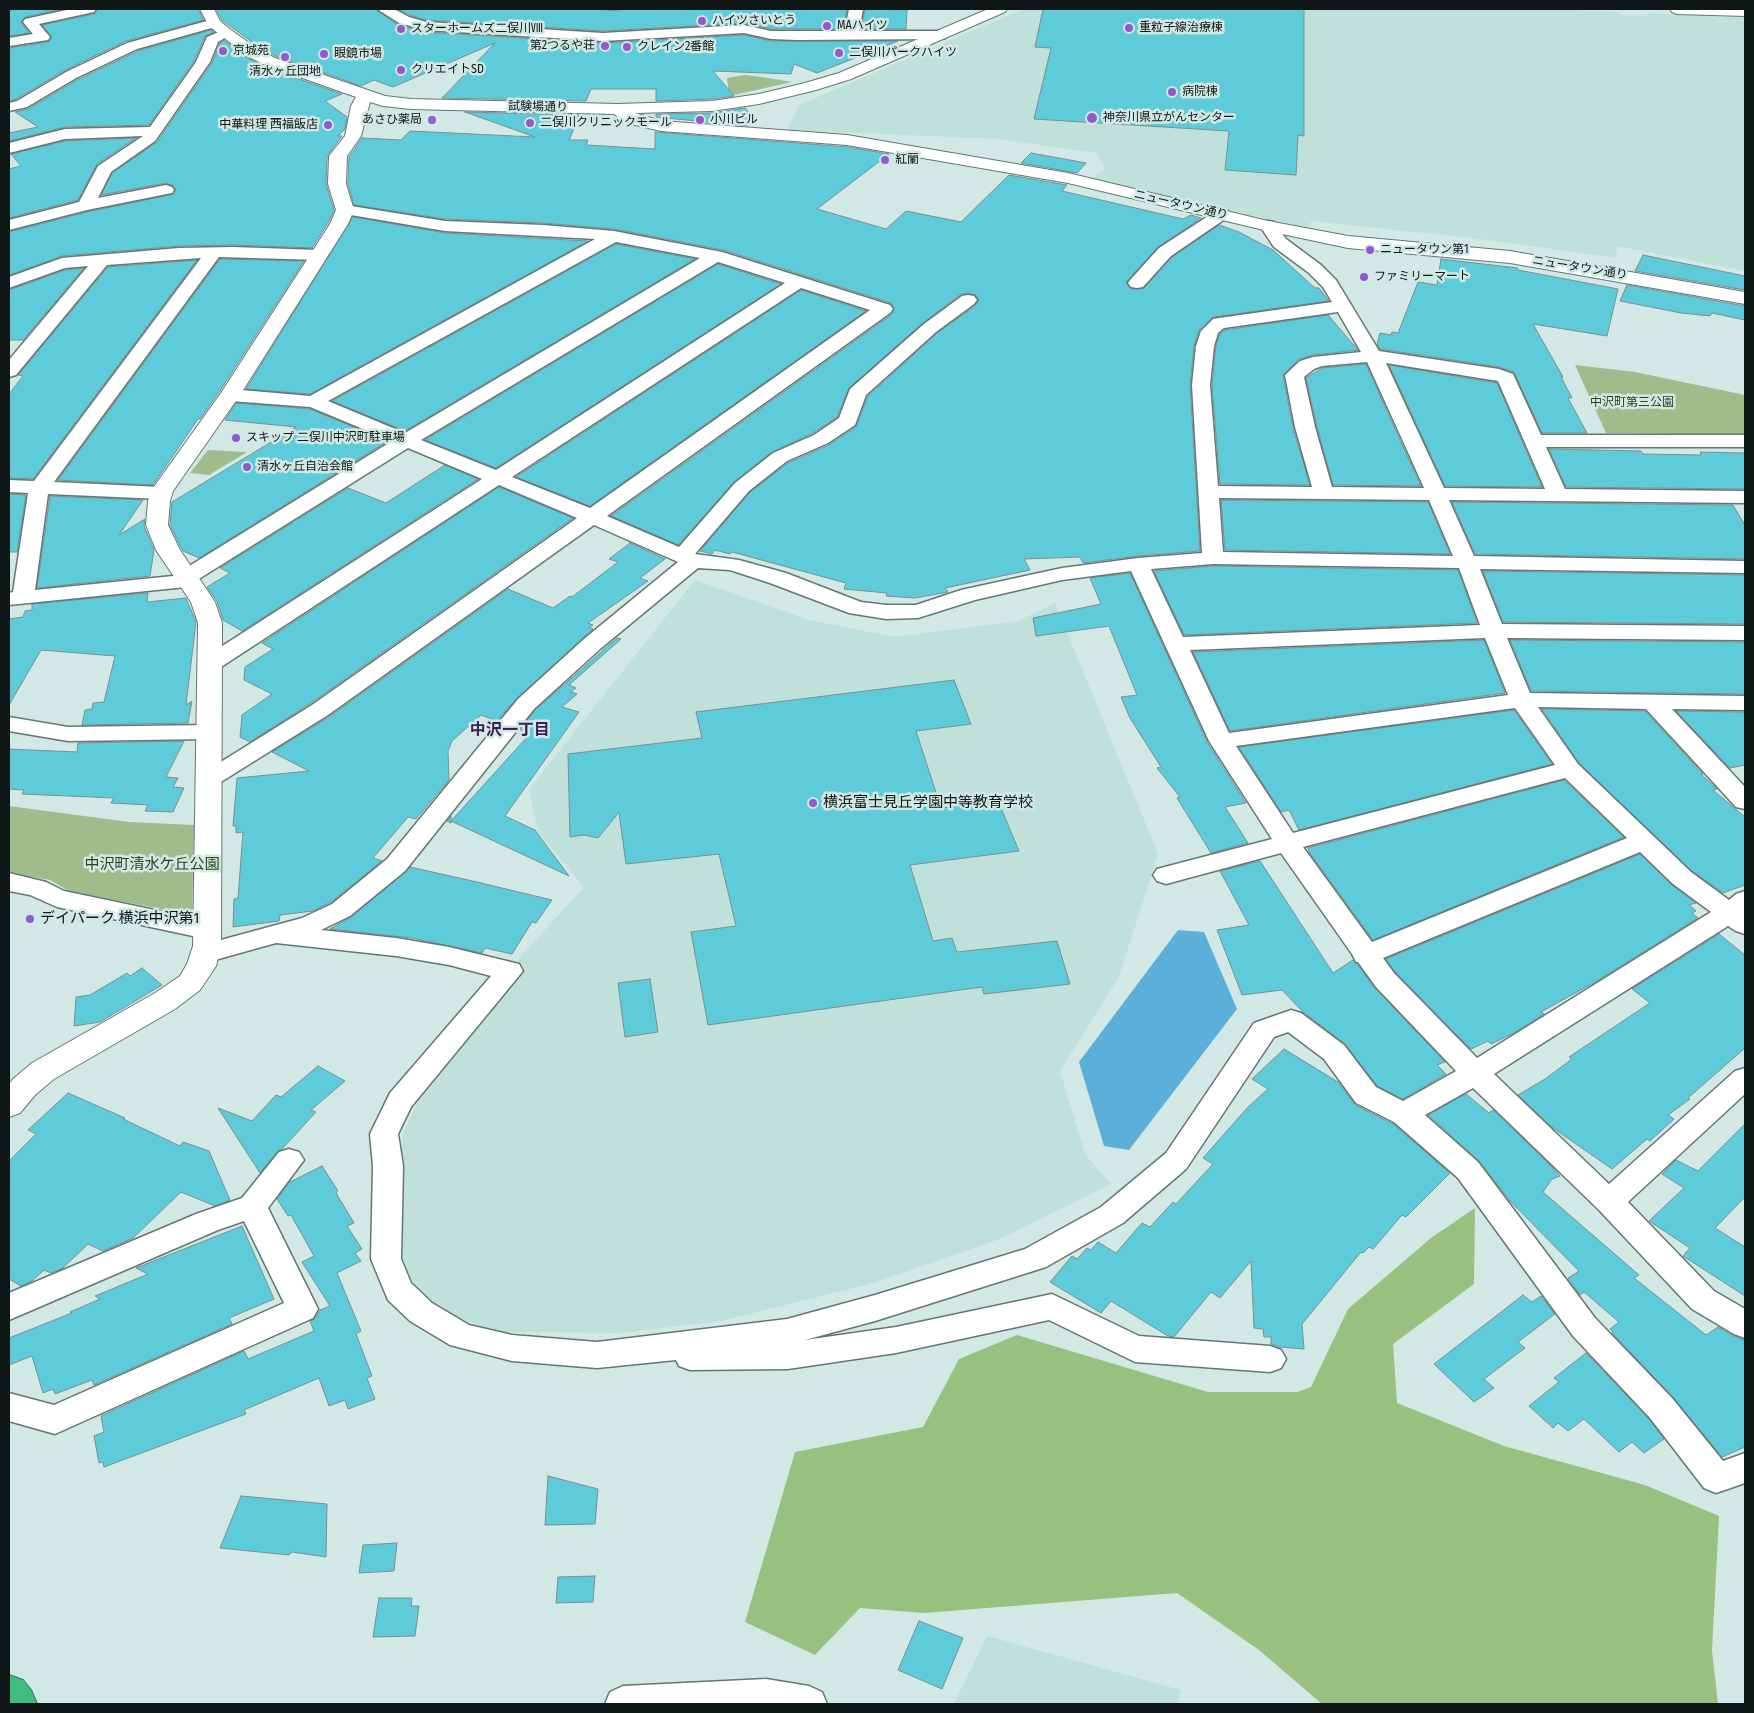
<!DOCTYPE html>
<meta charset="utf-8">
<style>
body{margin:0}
#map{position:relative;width:1754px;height:1713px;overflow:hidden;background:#d2e8e4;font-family:"Fira Sans Condensed",sans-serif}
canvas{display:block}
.frame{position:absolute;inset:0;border:10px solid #0f1716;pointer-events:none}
</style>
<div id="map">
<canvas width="1754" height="1713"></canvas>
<div class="frame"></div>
</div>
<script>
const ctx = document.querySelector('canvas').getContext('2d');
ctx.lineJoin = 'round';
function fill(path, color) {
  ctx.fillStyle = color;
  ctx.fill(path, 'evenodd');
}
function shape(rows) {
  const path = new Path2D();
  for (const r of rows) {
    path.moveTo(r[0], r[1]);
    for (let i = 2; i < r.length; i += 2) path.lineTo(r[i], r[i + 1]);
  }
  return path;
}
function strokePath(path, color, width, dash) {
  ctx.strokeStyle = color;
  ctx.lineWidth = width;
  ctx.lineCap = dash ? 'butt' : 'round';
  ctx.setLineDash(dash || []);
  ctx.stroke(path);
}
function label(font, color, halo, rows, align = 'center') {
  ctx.font = font + ' "Fira Sans Condensed","Noto Sans JP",sans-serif';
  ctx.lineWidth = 5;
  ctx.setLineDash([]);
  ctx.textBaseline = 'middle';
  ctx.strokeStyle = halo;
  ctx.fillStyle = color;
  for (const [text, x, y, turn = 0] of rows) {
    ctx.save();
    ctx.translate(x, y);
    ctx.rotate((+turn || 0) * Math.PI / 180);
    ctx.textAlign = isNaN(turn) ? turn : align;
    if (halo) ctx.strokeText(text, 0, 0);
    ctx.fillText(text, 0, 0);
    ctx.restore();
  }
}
fill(shape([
 [1024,9,1549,9,1617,12,1622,15,1646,16,1648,13,1745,18,1745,271,1616,246,1617,258,1480,239,1312,221,1307,228,1092,179,1106,168,1096,153,1000,139,787,130,799,105],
 [695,580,809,620,894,637,1018,621,1055,603,1158,854,1119,977,1060,1071,1085,1154,1111,1184,1000,1239,870,1284,722,1321,621,1333,498,1332,428,1307,397,1260,403,1134,428,1080,527,968,513,965,584,887,538,832,529,789],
 [987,1636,1181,1690,1177,1704,954,1704]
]), '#c0e0da');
fill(shape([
 [745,75,762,77,792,82,729,96,727,78],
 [1575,365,1635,372,1745,395,1745,435,1606,433],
 [208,450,247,452,209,475,190,473],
 [9,806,129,822,194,825,192,915,69,891,50,880,9,873]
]), '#9fbc8d');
fill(shape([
 [1475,1208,1474,1284,1393,1344,1397,1403,1504,1446,1645,1485,1719,1516,1712,1651,1718,1704,1322,1704,1259,1650,1177,1593,924,1613,860,1608,815,1655,745,1622,795,1452,923,1427,959,1359,1017,1335,1208,1392,1297,1392,1311,1387,1348,1309,1431,1238]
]), '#98c17f');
fill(shape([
 [1178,930,1204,932,1237,1009,1129,1150,1104,1146,1079,1062]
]), '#5bafd8');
const building = shape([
 [9,9,63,9,25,17,21,22,29,33,9,36,9,9],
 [98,9,198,9,204,20,126,41,65,70,16,99,9,101,9,48,48,42,52,37,42,25,94,14,98,9],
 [216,9,375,9,398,25,425,32,603,43,744,35,771,41,898,41,817,73,794,64,791,74,713,71,734,96,712,99,656,101,656,89,591,89,586,101,442,98,495,43,393,87,374,80,361,86,276,56,260,48,222,20,216,9],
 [398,9,595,9,621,11,622,9,847,9,843,29,771,29,744,23,603,31,426,20,410,15,398,9],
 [865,9,907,10,906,29,861,29,865,9],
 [1043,9,1304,9,1304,136,1298,135,1296,175,1225,170,1229,131,1034,119,1051,48,1035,47,1043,9],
 [211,30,214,32,205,36,194,61,149,125,65,127,9,141,9,133,38,127,15,112,28,109,77,80,138,51,211,30],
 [224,40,246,57,262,66,342,94,325,101,347,117,345,129,338,136,342,136,327,156,326,184,334,210,328,223,312,248,234,245,179,246,62,256,9,275,9,232,87,212,174,194,176,191,174,186,166,183,101,195,112,173,157,142,212,63,220,43,224,40],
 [745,108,750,114,748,126,656,117,656,114,712,113,745,108],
 [465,112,580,115,569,140,588,140,586,145,655,149,655,132,848,147,889,154,817,209,886,229,906,211,961,222,1009,175,1067,185,1062,191,1183,219,1191,215,1201,218,1158,247,1126,282,1131,289,1144,288,1172,257,1219,225,1239,232,1273,250,1315,288,1319,288,1329,301,1213,317,1199,330,1194,346,1190,385,1200,551,1138,556,1083,563,1080,557,1024,559,1030,570,945,588,948,592,915,598,886,596,887,593,844,589,846,583,732,552,730,554,715,550,712,554,700,551,750,492,788,463,829,445,856,427,868,396,937,333,975,306,979,300,976,295,968,293,961,294,923,323,849,388,837,417,813,433,772,452,734,482,678,545,611,516,891,315,894,308,891,303,723,250,614,229,543,223,445,219,354,205,348,184,349,157,362,138,401,140,410,131,535,137,465,112],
 [136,138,97,164,78,200,9,218,9,169,21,166,11,154,65,141,136,138],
 [1031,153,1086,163,1077,173,1021,163,1031,153],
 [353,217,445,233,588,241,310,394,246,389,353,217],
 [616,244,695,259,405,431,332,401,616,244],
 [1643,255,1745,276,1745,290,1635,271,1643,255],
 [220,259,304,261,219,392,200,419,198,419,153,485,58,480,220,259],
 [1441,259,1518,268,1518,270,1618,289,1607,336,1533,324,1563,377,1561,377,1572,398,1568,398,1587,433,1542,433,1514,372,1499,367,1380,349,1377,344,1380,333,1391,335,1392,332,1398,333,1418,282,1437,285,1441,259],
 [197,260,33,479,9,478,9,394,23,376,18,375,108,267,197,260],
 [718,264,781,284,496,468,425,440,718,264],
 [84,268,23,340,9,340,9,290,65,270,84,268],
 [1627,285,1745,306,1745,320,1712,313,1710,316,1681,313,1620,301,1627,285],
 [801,290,866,311,590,506,516,477,801,290],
 [1328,315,1358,350,1313,355,1299,359,1283,375,1293,428,1310,485,1220,484,1212,385,1216,346,1220,334,1225,330,1328,315],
 [1366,364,1400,440,1421,486,1333,485,1317,427,1306,378,1322,368,1366,364],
 [1389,365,1497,383,1542,487,1445,486,1389,365],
 [236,403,310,409,388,441,199,558,183,551,170,525,172,502,296,427,225,420,236,403],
 [1549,449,1641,451,1643,454,1701,455,1700,452,1745,453,1745,489,1566,487,1549,449],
 [445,465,478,479,242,631,223,620,217,601,207,587,230,573,220,568,348,488,386,503,445,465],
 [499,487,573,518,311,703,250,742,240,737,242,715,272,694,244,680,245,667,273,649,262,643,499,487],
 [9,494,26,495,17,552,9,552,9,494],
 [50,496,143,500,119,535,145,519,144,526,154,550,150,576,37,588,50,496],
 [1221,500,1428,502,1450,554,1225,550,1221,500],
 [1452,502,1733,505,1745,525,1745,559,1475,554,1452,502],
 [630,543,665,559,640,578,648,581,588,623,593,625,589,627,593,629,517,698,497,721,481,715,452,741,448,751,449,780,416,819,408,817,373,858,382,861,331,902,313,911,280,915,279,921,233,927,234,899,238,898,243,832,236,833,236,826,233,826,237,778,309,771,272,752,329,717,508,589,553,608,570,596,572,597,618,562,609,559,630,543],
 [1213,566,1458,570,1477,623,1184,635,1154,571,1213,566],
 [1483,571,1745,575,1745,624,1503,622,1483,571],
 [1130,573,1207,742,1246,803,1225,807,1248,843,1211,853,1177,798,1180,797,1157,768,1161,767,1130,718,1121,697,1137,695,1109,626,1036,636,1033,618,1101,604,1090,578,1130,573],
 [148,593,147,602,186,598,196,622,186,705,192,701,188,723,82,725,85,710,92,709,93,703,104,702,115,656,41,650,9,705,9,619,23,617,25,611,32,610,32,604,148,593],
 [617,638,621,639,569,685,576,688,571,692,577,694,562,707,579,712,505,816,535,830,569,876,451,821,451,823,447,821,451,816,451,821,528,736,519,734,522,730,520,729,535,710,617,638],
 [1484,640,1505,693,1230,731,1193,652,1484,640],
 [1510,640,1745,642,1745,694,1531,691,1510,640],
 [954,680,971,724,916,731,941,808,998,801,1019,851,910,865,933,941,952,938,957,952,1057,941,1070,984,984,994,982,987,708,1025,691,932,736,926,719,854,626,864,619,812,598,838,584,835,570,837,568,754,702,738,696,712,954,680],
 [1542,709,1645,711,1703,774,1701,774,1717,789,1713,790,1745,817,1745,885,1723,893,1692,871,1579,763,1542,709],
 [1514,710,1552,764,1299,830,1289,810,1281,812,1239,747,1514,710],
 [1676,711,1745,712,1745,765,1730,768,1676,711],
 [184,741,166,777,178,778,173,787,184,788,173,812,145,811,148,805,111,803,114,798,22,794,24,790,9,789,9,749,77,752,78,743,184,741],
 [1564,780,1624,837,1373,940,1310,853,1308,848,1564,780],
 [1640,854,1672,885,1696,903,1689,905,1696,911,1692,913,1698,918,1595,982,1541,1012,1544,1014,1512,1034,1491,1044,1488,1041,1471,1049,1395,972,1386,959,1640,854],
 [1260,861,1333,973,1353,960,1357,964,1375,988,1445,1062,1437,1065,1446,1074,1403,1099,1377,1086,1345,1044,1303,1012,1282,990,1242,995,1217,930,1249,925,1220,871,1260,861],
 [410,867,477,882,552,900,536,923,532,922,512,954,485,948,482,953,412,938,330,929,351,917,410,867],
 [1719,934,1745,955,1745,1048,1688,1098,1690,1099,1668,1115,1674,1119,1650,1141,1647,1139,1612,1169,1553,1128,1518,1095,1545,1079,1572,1059,1569,1057,1650,1003,1632,989,1719,934],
 [142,968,162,985,100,1022,74,1026,76,997,90,995,127,973,130,976,142,968],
 [650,979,658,1032,625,1037,618,983,650,979],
 [1284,1049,1338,1082,1355,1105,1393,1124,1450,1173,1406,1217,1402,1215,1373,1249,1369,1247,1363,1253,1361,1252,1302,1324,1304,1349,1279,1347,1271,1344,1271,1337,1264,1337,1263,1329,1254,1328,1251,1261,1220,1298,1211,1292,1174,1337,1168,1336,1111,1301,1101,1313,1050,1282,1072,1256,1077,1259,1087,1248,1091,1250,1098,1242,1116,1253,1142,1223,1150,1227,1173,1202,1176,1204,1213,1164,1203,1158,1248,1107,1268,1089,1252,1079,1284,1049],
 [318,1066,345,1081,311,1110,316,1112,282,1149,278,1151,260,1173,218,1108,252,1121,276,1095,281,1097,318,1066],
 [68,1093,125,1118,123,1119,180,1146,183,1142,209,1151,230,1200,215,1206,181,1192,133,1238,103,1251,88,1244,63,1268,51,1273,44,1270,32,1281,21,1286,9,1279,9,1161,36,1134,28,1130,68,1093],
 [1466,1094,1489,1113,1493,1110,1551,1166,1560,1176,1552,1179,1543,1192,1639,1275,1634,1278,1706,1335,1718,1327,1733,1336,1745,1340,1745,1447,1722,1457,1673,1397,1612,1333,1613,1332,1610,1329,1619,1322,1584,1292,1580,1295,1568,1278,1579,1271,1510,1201,1479,1161,1428,1115,1466,1094],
 [1745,1124,1745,1197,1715,1228,1745,1247,1745,1296,1683,1256,1690,1248,1649,1221,1684,1188,1662,1174,1676,1160,1698,1171,1745,1124],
 [322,1166,338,1191,336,1193,354,1223,347,1226,362,1249,355,1253,361,1261,337,1273,361,1331,356,1334,372,1376,367,1378,375,1399,348,1409,345,1400,329,1406,319,1378,244,1410,246,1414,104,1467,103,1462,99,1463,94,1436,104,1432,101,1416,244,1351,248,1359,314,1331,310,1321,315,1319,320,1310,330,1306,302,1262,314,1256,291,1215,288,1216,277,1199,290,1182,322,1166],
 [242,1226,274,1299,229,1318,232,1324,94,1385,92,1380,55,1394,53,1389,43,1393,32,1356,9,1365,9,1338,72,1313,70,1312,100,1299,95,1296,148,1274,136,1268,242,1226],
 [1523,1295,1532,1302,1541,1296,1555,1314,1518,1342,1525,1348,1484,1379,1494,1388,1474,1402,1434,1364,1523,1295],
 [1586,1353,1649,1419,1664,1439,1644,1453,1632,1442,1619,1452,1584,1419,1568,1431,1558,1423,1553,1428,1529,1406,1559,1382,1554,1378,1586,1353],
 [548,1476,598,1489,595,1524,545,1525,548,1476],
 [241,1496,327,1504,326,1557,292,1552,289,1555,220,1548,241,1496],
 [397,1543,394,1571,359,1573,363,1545,397,1543],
 [595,1576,593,1602,556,1603,558,1577,595,1576],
 [379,1598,412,1598,411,1606,419,1606,415,1636,373,1637,379,1598],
 [919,1621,963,1638,942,1689,898,1670,919,1621]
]);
fill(building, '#5ecbda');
strokePath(building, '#7a8f92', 1);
const street = shape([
 [71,9,96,9,94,12,39,24,50,37,48,40,9,46,9,38,33,34,23,22,25,19,71,9],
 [377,9,394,9,409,17,426,22,603,33,744,25,771,31,845,31,849,9,863,9,859,31,940,31,945,32,947,35,945,38,940,39,797,40,771,39,744,33,603,41,425,30,399,23,377,9],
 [214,19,221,23,219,26,137,49,76,78,27,107,9,111,9,103,17,101,66,72,127,43,214,19],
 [226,29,233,33,218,42,210,62,155,141,111,172,98,198,166,185,172,187,174,190,172,193,87,210,9,230,9,220,79,202,98,166,143,136,65,139,9,153,9,143,65,129,150,127,196,62,207,37,226,29],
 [345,205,445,221,543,225,614,231,722,252,890,305,893,309,890,313,607,516,679,547,735,483,773,453,814,435,839,418,850,389,924,324,962,296,968,295,974,296,977,300,974,304,936,332,866,395,855,425,828,443,787,461,749,491,695,554,739,560,786,573,861,602,886,605,916,605,961,590,1062,568,1138,558,1202,553,1192,385,1196,346,1201,331,1213,319,1219,318,1332,302,1323,287,1309,273,1274,247,1260,226,1262,222,1268,221,1274,222,1286,239,1321,265,1336,280,1379,351,1499,369,1513,374,1541,435,1745,435,1745,447,1546,447,1565,489,1745,491,1745,503,1449,500,1474,556,1745,561,1745,573,1480,569,1502,624,1745,626,1745,640,1507,638,1530,693,1745,696,1745,710,1672,709,1745,787,1745,809,1736,807,1646,709,1538,707,1578,764,1691,872,1729,900,1736,894,1745,891,1745,934,1736,931,1728,926,1494,1074,1609,1184,1735,1071,1745,1068,1745,1094,1628,1202,1714,1291,1745,1309,1745,1338,1734,1334,1692,1309,1599,1210,1473,1088,1425,1115,1478,1162,1595,1318,1672,1398,1723,1461,1745,1453,1745,1483,1716,1493,1704,1488,1650,1418,1573,1336,1458,1178,1394,1122,1356,1103,1324,1059,1288,1032,1274,1037,1186,1169,1123,1223,1046,1267,875,1321,805,1340,896,1327,1052,1294,1139,1336,1270,1346,1281,1350,1286,1359,1281,1368,1270,1372,1135,1362,1049,1320,896,1353,788,1369,690,1370,679,1366,676,1360,597,1368,512,1361,450,1345,410,1321,388,1300,371,1259,373,1166,370,1134,390,1093,491,976,449,965,396,956,276,943,204,963,195,961,191,954,195,947,302,918,332,904,387,859,518,699,584,639,678,562,594,525,328,715,216,785,208,788,200,785,196,780,200,775,312,705,577,518,499,485,218,669,210,671,202,669,199,664,202,659,482,479,408,448,186,587,9,605,9,593,13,592,28,493,9,492,9,480,34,481,201,258,107,265,16,375,9,377,9,360,88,266,65,268,9,288,9,277,62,258,179,248,234,247,319,250,325,251,328,255,325,259,319,260,219,257,54,482,161,487,168,489,171,493,168,497,161,499,48,494,35,590,173,576,392,441,310,407,230,401,223,399,221,395,223,391,230,389,310,396,595,239,445,231,339,213,337,210,339,207,345,205],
 [616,242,700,258,405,433,328,401,616,242],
 [718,262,785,283,496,470,421,440,718,262],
 [801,288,870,310,590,508,512,477,801,288],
 [1338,312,1361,352,1313,357,1300,361,1285,375,1295,427,1312,487,1218,486,1210,385,1214,346,1218,333,1224,328,1338,312],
 [1367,362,1402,439,1424,488,1332,487,1315,427,1304,377,1314,369,1322,366,1367,362],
 [1386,363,1498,381,1545,489,1444,488,1386,363],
 [1219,498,1429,500,1453,556,1223,552,1219,498],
 [1213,564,1459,568,1480,625,1183,637,1151,569,1213,564],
 [698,568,730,570,770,583,849,613,886,619,918,618,975,600,1062,580,1131,571,1209,741,1272,839,1157,869,1153,875,1157,881,1166,884,1281,853,1352,954,1356,962,1358,962,1376,987,1456,1071,1403,1101,1376,1087,1344,1045,1301,1013,1291,1010,1254,1023,1166,1153,1101,1207,1025,1249,875,1295,787,1319,597,1342,512,1335,469,1325,432,1303,411,1283,401,1259,403,1166,398,1134,411,1107,523,971,519,964,449,947,396,938,321,930,350,916,405,871,534,709,600,649,698,568],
 [1485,638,1508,695,1229,733,1190,650,1485,638],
 [1515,708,1555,765,1293,833,1236,746,1515,708],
 [1565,778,1627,838,1372,942,1303,847,1565,778],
 [1640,852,1673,884,1711,912,1477,1058,1394,973,1383,958,1640,852],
 [1222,209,1228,211,1230,214,1228,217,1171,256,1143,287,1137,288,1131,287,1128,283,1131,279,1159,248,1216,211,1222,209],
 [9,717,68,727,209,725,217,727,221,732,217,737,209,739,68,741,9,731,9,717],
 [9,873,46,882,64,891,207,921,216,924,220,930,216,936,207,939,57,907,30,895,9,891,9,873],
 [289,1149,299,1152,304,1160,268,1208,318,1309,313,1318,55,1434,9,1421,9,1393,54,1405,284,1303,244,1221,218,1230,9,1320,9,1293,196,1214,242,1198,279,1152,289,1149],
 [766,1679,809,1686,822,1692,827,1704,605,1704,610,1692,623,1686,766,1679]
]);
const secondary = shape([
 [200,9,214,9,220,21,231,30,259,50,275,58,385,96,411,99,618,104,712,101,759,94,805,83,839,73,988,9,1007,9,1005,12,851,79,816,90,759,104,712,111,635,113,661,121,847,135,1068,173,1268,221,1348,236,1510,251,1745,292,1745,304,1510,263,1348,248,1268,231,1068,183,847,145,661,131,626,123,614,114,411,109,383,106,370,102,361,136,347,156,346,184,354,210,348,224,240,395,173,491,170,501,168,525,180,550,215,602,222,623,221,946,216,966,200,990,175,1009,54,1079,35,1095,20,1113,9,1117,9,1084,13,1079,32,1063,155,993,180,976,187,964,193,946,198,623,191,602,156,550,146,525,148,501,151,491,221,393,330,224,336,210,328,184,329,156,345,136,351,106,356,97,263,64,247,56,209,26,200,9],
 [1670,9,1745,9,1745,16,1677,14,1672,12,1670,9]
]);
const highway = shape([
 [9,1675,23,1680,31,1690,37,1704,9,1704,9,1675]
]);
strokePath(street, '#637773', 3);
strokePath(secondary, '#637773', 2);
strokePath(highway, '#2e835c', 2);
fill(street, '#fff');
fill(secondary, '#fff');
fill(highway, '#3fbd81');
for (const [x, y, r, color] of [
 [702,21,5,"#9357ce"],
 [827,26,5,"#9357ce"],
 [1129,28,5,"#9357ce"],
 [401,29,5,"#9357ce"],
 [605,46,5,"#9357ce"],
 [627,47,5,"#9357ce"],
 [223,51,5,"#9357ce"],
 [839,53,5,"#9357ce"],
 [324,54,5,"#9357ce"],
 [285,57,5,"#9357ce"],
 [401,70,5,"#9357ce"],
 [1172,92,5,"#9357ce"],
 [1092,118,6,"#9357ce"],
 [432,120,5,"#9357ce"],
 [700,120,5,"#9357ce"],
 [530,123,5,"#9357ce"],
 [328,125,5,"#9357ce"],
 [885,160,5,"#9357ce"],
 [1370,250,5,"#9357ce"],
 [1364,277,5,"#9357ce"],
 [236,438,5,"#9357ce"],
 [247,467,5,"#9357ce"],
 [813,803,5,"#9357ce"],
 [30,919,5,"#9357ce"]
]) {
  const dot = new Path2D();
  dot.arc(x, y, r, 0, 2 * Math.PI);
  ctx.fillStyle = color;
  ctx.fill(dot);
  strokePath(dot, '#d2e8e4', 2);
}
label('12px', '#0f1716', '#d2e8e4', [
 ["ハイツさいとう",712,21],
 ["MAハイツ",837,26],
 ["重粒子線治療棟",1139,28],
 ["スターホームズ二俣川Ⅷ",411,29],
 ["第2つるや荘",595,46,"right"],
 ["クレイン2番館",637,47],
 ["京城苑",233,51],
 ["二俣川パークハイツ",849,53],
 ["眼鏡市場",334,54],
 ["クリエイトSD",411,70],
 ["清水ヶ丘団地",285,72,"center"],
 ["病院棟",1182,92],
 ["神奈川県立がんセンター",1103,118],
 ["あさひ薬局",422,120,"right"],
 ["小川ビル",710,120],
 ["二俣川クリニックモール",540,123],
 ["中華料理 西福飯店",318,125,"right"],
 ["紅蘭",895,160],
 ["ニュータウン第1",1380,250],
 ["ファミリーマート",1374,277],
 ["スキップ 二俣川中沢町駐車場",246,438],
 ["清水ヶ丘自治会館",257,467]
], 'left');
label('12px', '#0f1716', '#d2e8e4', [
 ["試験場通り",538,107,1],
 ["ニュータウン通り",1181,205,13],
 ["ニュータウン通り",1580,268,9]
]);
label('12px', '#294415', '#d2e8e4', [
 ["中沢町第三公園",1632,403]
]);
label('15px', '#0f1716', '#d2e8e4', [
 ["横浜富士見丘学園中等教育学校",823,803],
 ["デイパーク 横浜中沢第1",40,919]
], 'left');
label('15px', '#294415', '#d2e8e4', [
 ["中沢町清水ケ丘公園",152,865]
]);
label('bold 16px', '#3a1d55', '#d2e8e4', [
 ["中沢一丁目",510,731]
]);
</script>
